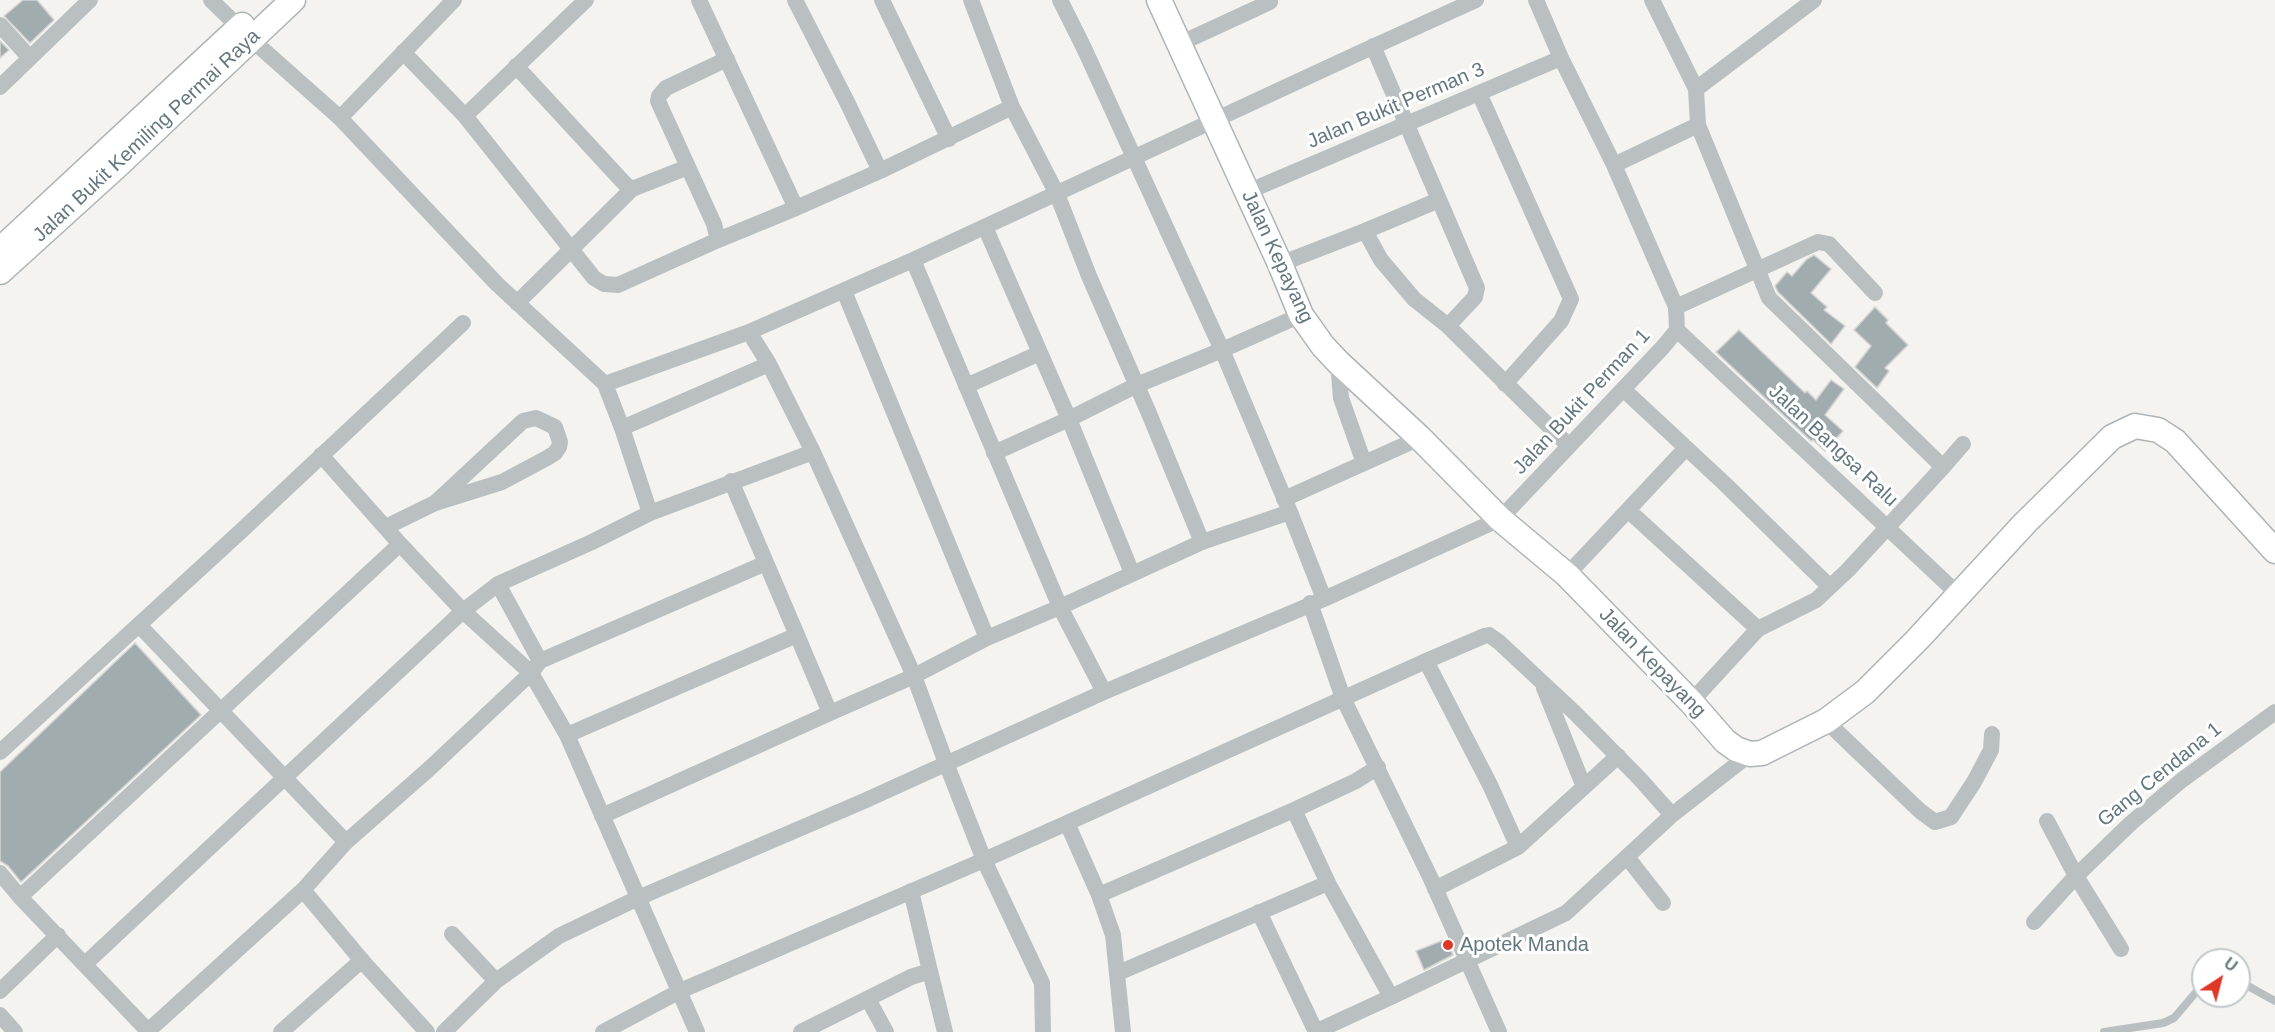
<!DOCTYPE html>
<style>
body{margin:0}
#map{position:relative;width:2275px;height:1032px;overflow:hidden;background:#f4f3ef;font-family:Arial,sans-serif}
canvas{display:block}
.north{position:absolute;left:2191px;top:948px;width:60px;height:60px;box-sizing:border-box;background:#fff;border:2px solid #c1c9cc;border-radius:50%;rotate:36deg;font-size:16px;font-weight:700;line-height:24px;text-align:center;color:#637780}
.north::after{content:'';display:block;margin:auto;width:21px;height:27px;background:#de3725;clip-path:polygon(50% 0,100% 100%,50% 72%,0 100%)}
</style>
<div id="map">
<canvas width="2275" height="1032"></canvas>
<div class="north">U</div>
</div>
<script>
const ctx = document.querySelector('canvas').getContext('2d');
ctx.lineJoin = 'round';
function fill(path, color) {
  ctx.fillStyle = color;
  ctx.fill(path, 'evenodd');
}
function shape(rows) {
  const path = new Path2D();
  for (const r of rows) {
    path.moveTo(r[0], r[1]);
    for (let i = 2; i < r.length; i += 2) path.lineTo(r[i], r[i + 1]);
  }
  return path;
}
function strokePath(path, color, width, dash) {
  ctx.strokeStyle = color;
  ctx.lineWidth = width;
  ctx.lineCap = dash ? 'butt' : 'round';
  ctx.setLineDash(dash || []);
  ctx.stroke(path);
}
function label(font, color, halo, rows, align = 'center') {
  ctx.font = font + ' Arial,sans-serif';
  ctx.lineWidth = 6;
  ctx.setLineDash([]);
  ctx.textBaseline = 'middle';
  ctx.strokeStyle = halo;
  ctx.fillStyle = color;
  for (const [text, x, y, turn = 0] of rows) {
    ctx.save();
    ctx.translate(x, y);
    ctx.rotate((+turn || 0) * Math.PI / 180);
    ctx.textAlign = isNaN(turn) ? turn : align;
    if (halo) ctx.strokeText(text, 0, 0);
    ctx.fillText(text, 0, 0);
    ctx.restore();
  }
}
const building = shape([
 [23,0,37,0,54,20,30,43,4,16,23,0],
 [0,41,9,50,0,58,0,41],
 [1814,255,1831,269,1811,293,1827,307,1824,310,1845,326,1831,344,1778,292,1775,286,1787,272,1792,276,1807,259,1814,255],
 [1875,307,1888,320,1886,323,1908,345,1885,368,1889,371,1877,388,1855,367,1871,346,1854,330,1875,307],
 [1739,330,1805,393,1807,391,1816,400,1831,380,1844,389,1825,415,1843,431,1825,451,1813,440,1811,441,1716,352,1739,330],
 [135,643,201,715,21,882,8,866,0,861,0,772,135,643],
 [1446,939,1453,955,1424,970,1416,951,1446,939]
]);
fill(building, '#a1acaf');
strokePath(building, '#d5d4d2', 1.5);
const secondary = shape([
 [1159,0,1280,264,1301,315,1323,346,1338,362,1420,438,1500,519,1567,575,1691,702,1725,741,1736,749,1750,754,1762,753,1826,721,1865,692,1917,640,2025,523,2112,437,2135,426,2158,430,2175,441,2275,551],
 [0,250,242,25],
 [0,272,118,165,293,0]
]);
strokePath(secondary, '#adb4b7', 27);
strokePath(shape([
 [2239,981,2275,1001],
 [2104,1032,2163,1023,2174,1018,2203,984]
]), '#bac0c2', 8);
strokePath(shape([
 [699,0,796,208,718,240],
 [795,0,848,104,880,171,1012,107,971,0],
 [882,0,949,139],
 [1060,0,1084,48,1222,350,1301,315],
 [1652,0,1696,89],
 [0,25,30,58],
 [1179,44,1270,2],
 [1373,46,1477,288,1475,297,1448,326],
 [403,52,465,116,594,278,604,284,618,285,718,240,714,224,658,101,659,96,666,88,727,59],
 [516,66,625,184,632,189,688,167],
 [0,87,90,0],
 [1479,93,1571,299,1561,321,1505,384],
 [1012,107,1057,194,1089,276,1148,411,1202,542],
 [465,116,586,0],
 [340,118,454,0],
 [1698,125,1769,298,1943,467,1963,444],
 [1614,165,1698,125,1696,89,1814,0],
 [1247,192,1561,58],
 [796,208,880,171],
 [985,227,1069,419,1132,573],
 [1365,231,1381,260,1414,299,1448,326,1569,446],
 [913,260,1060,607,1202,542,1290,512,1324,599],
 [1280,264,1365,231,1439,200],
 [844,291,987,638],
 [517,303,632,189],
 [1676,307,1818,242,1829,244,1875,293],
 [1677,330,1959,595],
 [749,332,769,364,813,452,914,676,987,638,1060,607,1104,692],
 [1338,362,1341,398,1364,463],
 [605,384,749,332,913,260,1357,54,1476,0],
 [966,386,1040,353],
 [1623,389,1726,485,1830,587],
 [622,428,769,364],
 [994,453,1069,419,1137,385,1222,350,1290,512],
 [321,455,400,544,463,611,531,673,567,735,697,1032],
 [731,481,797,635],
 [1284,499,1420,438],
 [1629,511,1758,629],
 [650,513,813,452],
 [386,527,435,503,502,482,547,458,555,453,559,447,560,442,555,427,536,418,523,421,435,503],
 [1567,575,1686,448],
 [498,584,540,661],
 [1310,603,1343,698,1431,879,1499,1032],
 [139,625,346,842,303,890,147,1032],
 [1426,661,1490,785,1518,847,1435,889],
 [1544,688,1584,787],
 [1691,702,1758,629,1816,600,1848,570,1943,467],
 [1826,721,1920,811,1935,822,1951,817,1974,782,1991,750,1992,734],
 [567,735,797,635,830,713,914,676,946,763,984,860,1067,823,1099,895,1113,935,1123,1032],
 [0,752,240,532,463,323],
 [1672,815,1750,754],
 [602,816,830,713],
 [2047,821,2076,876,2131,823,2182,780,2275,712],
 [1067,823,1426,661,1484,636,1489,635,1499,642,1575,713,1640,779,1672,815,1566,913,1391,997,1328,883],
 [346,842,429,769,531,673,540,661,766,563],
 [1518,847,1618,756],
 [1627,857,1663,903],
 [0,873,20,897,149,1032],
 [303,890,364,963,427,1032],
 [1099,895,1294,810,1356,781,1378,767],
 [20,897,400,544],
 [1259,912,1316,1032],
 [2034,922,2076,876,2121,949],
 [452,934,496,981],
 [85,964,463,611,498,584,592,542,650,513,622,428,605,384,497,284,340,118,251,39,211,0],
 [930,971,945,1032],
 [1118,973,1328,883,1294,810],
 [0,991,58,935],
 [868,999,886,1032],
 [0,1015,15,1032],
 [281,1032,362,960],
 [444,1032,496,981,559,936,638,898,864,801,1104,692,1324,599,1500,519,1663,347,1677,330,1676,307,1614,165,1561,58,1536,0],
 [603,1032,680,991,984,860,1042,983,1043,1032],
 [801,1032,911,977,930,971,911,891],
 [1315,1032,1391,997]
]), '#bac0c2', 16);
strokePath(secondary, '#fff', 24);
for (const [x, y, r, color] of [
 [1448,945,6,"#de3725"]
]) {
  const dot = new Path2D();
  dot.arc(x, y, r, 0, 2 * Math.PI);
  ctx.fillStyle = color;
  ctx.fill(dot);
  strokePath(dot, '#fff', 2);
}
label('20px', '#637780', '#fff', [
 ["Jalan Bukit Perman 3",1396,106,-23],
 ["Jalan Bukit Kemiling Permai Raya",147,136,-43],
 ["Jalan Kepayang",1277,257,65],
 ["Jalan Bukit Perman 1",1582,402,-47],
 ["Jalan Bangsa Ralu",1833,446,43],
 ["Jalan Kepayang",1652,663,46],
 ["Gang Cendana 1",2160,775,-39]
]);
label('20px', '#637780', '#fff', [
 ["Apotek Manda",1460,945]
], 'left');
</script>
